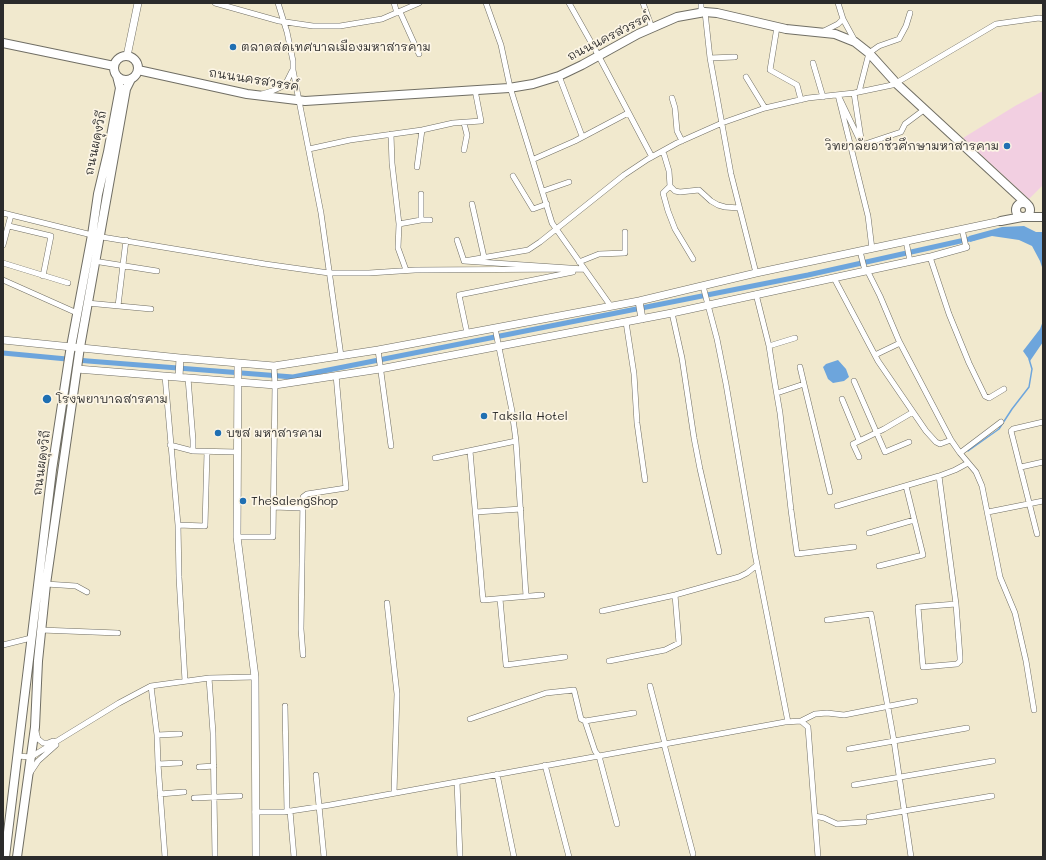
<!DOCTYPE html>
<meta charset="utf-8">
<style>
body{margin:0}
#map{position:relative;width:1046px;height:860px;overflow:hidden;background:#f1e9ce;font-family:Mali,sans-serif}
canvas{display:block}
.frame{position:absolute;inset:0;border:4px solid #2b2b2b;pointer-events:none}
</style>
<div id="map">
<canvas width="1046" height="860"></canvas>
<div class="frame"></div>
</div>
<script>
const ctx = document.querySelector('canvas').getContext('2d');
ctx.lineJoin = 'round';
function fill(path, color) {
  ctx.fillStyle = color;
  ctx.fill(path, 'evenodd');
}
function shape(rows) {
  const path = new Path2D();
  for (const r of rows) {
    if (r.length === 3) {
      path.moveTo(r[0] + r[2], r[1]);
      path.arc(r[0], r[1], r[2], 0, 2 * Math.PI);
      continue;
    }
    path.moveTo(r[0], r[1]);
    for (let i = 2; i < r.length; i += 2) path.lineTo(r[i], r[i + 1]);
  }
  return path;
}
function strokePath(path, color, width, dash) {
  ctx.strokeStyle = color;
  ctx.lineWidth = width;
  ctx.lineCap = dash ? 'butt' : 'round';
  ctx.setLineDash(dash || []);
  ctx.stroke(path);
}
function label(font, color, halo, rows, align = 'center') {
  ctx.font = font + ' Mali,"Playpen Sans Thai",sans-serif';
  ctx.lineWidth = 3.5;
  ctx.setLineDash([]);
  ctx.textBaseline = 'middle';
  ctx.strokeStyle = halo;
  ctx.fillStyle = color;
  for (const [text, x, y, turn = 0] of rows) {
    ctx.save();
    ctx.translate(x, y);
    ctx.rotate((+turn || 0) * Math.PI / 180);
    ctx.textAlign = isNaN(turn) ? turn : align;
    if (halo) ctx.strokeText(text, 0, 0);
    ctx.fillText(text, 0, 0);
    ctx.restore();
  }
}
fill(shape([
 [1043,91,1043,185,1029,199,963,138,1015,106]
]), '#f2cfe1');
fill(shape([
 [1024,226,1036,232,1043,232,1043,270,1040,261,1032,246,1019,240,992,236,970,242,969,236,1002,227],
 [1043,321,1043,342,1030,361,1023,351,1040,329],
 [838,360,846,369,849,377,844,381,833,383,828,379,823,367,826,364]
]), '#6da5dc');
strokePath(shape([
 [968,451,999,429,1012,409,1029,387,1032,369,1029,359]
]), '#6da5dc', 1.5);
strokePath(shape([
 [3,353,88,361,293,377,808,275,974,238]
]), '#6da5dc', 5);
const street = shape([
 [215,3,279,21,313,26,340,26,382,19,419,3],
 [278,3,287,32,293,61,293,70,321,213,341,356],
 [394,3,397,13],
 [486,3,501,45,510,87,552,223,610,305],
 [569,3,596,51,652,157],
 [643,3,652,28],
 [701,3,701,8,705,12,710,58,731,174,756,273],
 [838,3,843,19,855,41],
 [400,12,419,54],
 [777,27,770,70,797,85,801,100],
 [822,32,838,24,843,19],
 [710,58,735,57],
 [813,63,823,97],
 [559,76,582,136],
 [746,77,765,108],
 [896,83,996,24,1039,18,1043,19],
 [859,92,869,53,879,46,899,39,906,26,910,13],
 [854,93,862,145,838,95,868,216,872,249],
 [262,94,272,91,281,87,287,81,292,71],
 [672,98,675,108,677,131,682,141],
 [464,123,467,135,464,150],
 [391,134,392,163,399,224,398,248,406,270],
 [862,145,901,132,905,124,925,109],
 [309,149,350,140,422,130,453,123,481,121,475,90],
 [663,151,669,171,670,186,663,193,668,211,675,229,693,259],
 [534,159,575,141,628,113],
 [417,167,422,130],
 [513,176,533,209,547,204],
 [670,186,675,191,680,192,699,190,711,201,718,205,725,207,739,208],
 [543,191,569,182],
 [472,204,484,257],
 [3,213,96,236,265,264,329,273,369,273,415,270,584,269,464,261,528,250,540,242,624,175,648,159,677,143,722,123,765,108,808,98,854,93,897,84],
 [421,220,421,194],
 [399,224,421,220,430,220],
 [9,226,51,236,43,276],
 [962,229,966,247],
 [457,240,464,261],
 [906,241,910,261],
 [3,245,11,215],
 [860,251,865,271],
 [930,257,949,314,969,363,985,396,989,398,1004,389],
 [100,262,157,271],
 [579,262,599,254,625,253,625,232],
 [3,263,68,283],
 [867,270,880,296,899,341,951,440,960,453,976,472,982,486,1000,577,1015,613,1026,661,1034,710],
 [834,278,878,361,926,431,936,442,940,444,951,440],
 [3,280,77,313],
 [703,286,717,339,726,384,755,554,788,722],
 [756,294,769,346,775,384,780,413,791,510,797,554,854,547],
 [87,303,151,309],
 [118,306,126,240],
 [672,313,682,358,694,438,700,469,719,552],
 [626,322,634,374,637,423,645,480],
 [495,328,512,411,516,441,526,596],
 [467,333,459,295,573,272],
 [769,346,795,338],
 [378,350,391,446],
 [875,355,900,343],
 [800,367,804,384],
 [165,376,178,525,179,577,185,681],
 [854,381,885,452,909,442],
 [777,393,804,384,830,492],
 [842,399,859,440],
 [170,445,193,451,193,440,188,378],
 [193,451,237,452],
 [470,451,483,600,542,595],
 [960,453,1001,422],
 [859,457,853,444,884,429,913,412],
 [435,458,516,441],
 [1021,467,1043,462],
 [939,476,956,604,960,657,960,661,957,664,923,667,918,607,956,604],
 [837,506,939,476,955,470,968,463],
 [273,507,302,508],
 [476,512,521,509],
 [988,512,1043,501],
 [178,525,205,526,207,452],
 [869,533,914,520],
 [1037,534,1011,431,1013,429,1043,422],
 [237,537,273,537,275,385,274,366],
 [879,566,923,555,906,486],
 [46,584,76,586,87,592],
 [500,599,506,665,565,657],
 [387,603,397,694,394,793],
 [602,611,675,595,739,577,747,573,757,565],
 [827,620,871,614,894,741,911,857],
 [41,630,118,633],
 [3,645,31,638],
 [303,655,301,629,303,497,307,494,346,488,336,375],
 [609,661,665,650,679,643,675,595],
 [209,678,213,733,215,857],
 [151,686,157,735,158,764,165,857],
 [650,686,665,744],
 [285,706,287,811],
 [470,719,546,693,574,690,581,719,585,721,595,751,599,756,617,824],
 [585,721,634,713],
 [801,721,815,714,827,713,844,715,915,701],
 [36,732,38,739,43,743,48,743,53,741],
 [157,735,180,734],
 [664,744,693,854],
 [849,749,967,728],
 [17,756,31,757,119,703,151,686,209,678,255,677],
 [158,764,180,763],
 [545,765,569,857],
 [199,767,214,766],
 [30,773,38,761,56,745],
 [497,774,514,857],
 [316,775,324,857],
 [457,782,460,857],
 [854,785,993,761],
 [160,794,184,792],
 [194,798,240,796],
 [290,811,294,857],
 [255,812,284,812,330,805,714,735,785,722,801,721,808,727,818,857],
 [815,816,824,818,837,824,864,822],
 [869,817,992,796]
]);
const secondary = shape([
 [127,56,138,3],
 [639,301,642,319],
 [3,340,180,358,274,366,378,350,639,301,756,273,1001,221],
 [238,363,237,537,255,677,256,857],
 [77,369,275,385,380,369,672,313,930,257,966,247],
 [179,377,180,358]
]);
const primary = shape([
 [3,43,114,66],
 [126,68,12],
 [138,70,247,94,305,101,509,88,533,84,559,76,582,65,638,34,677,17,705,12,717,13,786,29,835,34,855,42,869,53,897,84,1027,204],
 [1023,210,7],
 [1026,217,1043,217],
 [1001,221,1022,217],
 [5,857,52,470,70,352,92,235,98,194,108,152,120,88,117,76],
 [17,857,35,727,38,661,46,584,80,347,126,89,131,79]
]);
strokePath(street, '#706e64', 6);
strokePath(secondary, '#706e64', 8);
strokePath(primary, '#706e64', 10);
strokePath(street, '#fff', 5);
strokePath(secondary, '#fff', 7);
strokePath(primary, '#fff', 8);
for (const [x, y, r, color] of [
 [233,47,4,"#1f6fb2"],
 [1007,146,4,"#1f6fb2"],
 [47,399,5,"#1f6fb2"],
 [484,416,4,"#1f6fb2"],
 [218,433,4,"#1f6fb2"],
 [243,501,4,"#1f6fb2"]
]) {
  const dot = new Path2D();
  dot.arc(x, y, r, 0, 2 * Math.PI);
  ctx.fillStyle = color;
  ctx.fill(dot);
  strokePath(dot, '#fcf5e5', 1.5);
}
label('12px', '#2b2b2b', '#fcf5e5', [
 ["ถนนนครสวรรค์",609,37,-27],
 ["ถนนนครสวรรค์",254,80,9],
 ["ถนนผดุงวิถี",96,143,-78],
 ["ถนนผดุงวิถี",42,463,-82]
]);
label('12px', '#2b2b2b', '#fcf5e5', [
 ["ตลาดสดเทศบาลเมืองมหาสารคาม",241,47],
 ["วิทยาลัยอาชีวศึกษามหาสารคาม",999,146,"right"],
 ["โรงพยาบาลสารคาม",56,399],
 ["Taksila Hotel",492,416],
 ["บขส มหาสารคาม",226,433],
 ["TheSalengShop",251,501]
], 'left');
</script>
